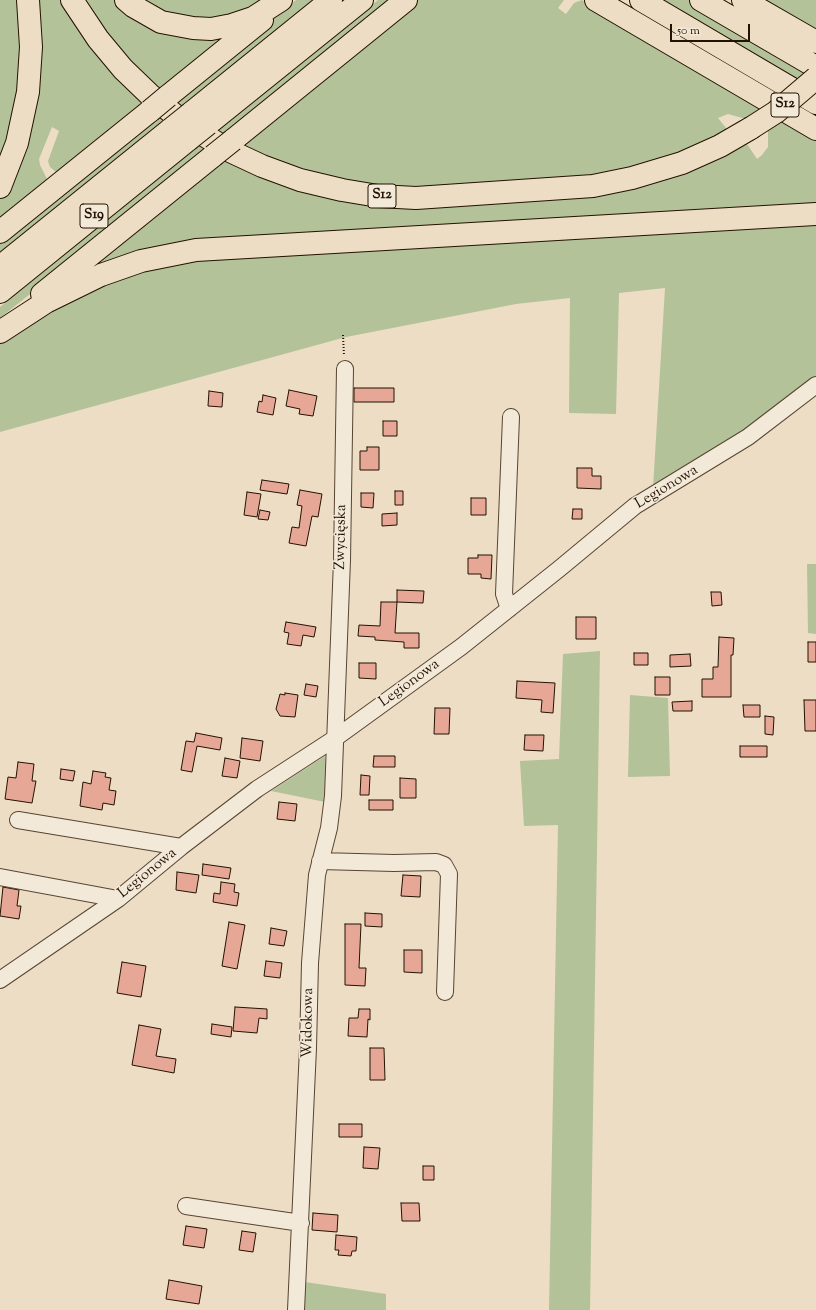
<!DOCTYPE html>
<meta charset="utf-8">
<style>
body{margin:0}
#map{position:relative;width:816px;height:1310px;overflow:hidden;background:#edddc4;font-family:"Sorts Mill Goudy",serif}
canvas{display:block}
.scale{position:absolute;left:670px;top:24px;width:80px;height:18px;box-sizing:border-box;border:2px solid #231201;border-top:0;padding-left:5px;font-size:12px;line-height:14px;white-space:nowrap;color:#231201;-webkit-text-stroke:3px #f3e9d9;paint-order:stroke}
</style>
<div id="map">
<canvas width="816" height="1310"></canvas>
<div class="scale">50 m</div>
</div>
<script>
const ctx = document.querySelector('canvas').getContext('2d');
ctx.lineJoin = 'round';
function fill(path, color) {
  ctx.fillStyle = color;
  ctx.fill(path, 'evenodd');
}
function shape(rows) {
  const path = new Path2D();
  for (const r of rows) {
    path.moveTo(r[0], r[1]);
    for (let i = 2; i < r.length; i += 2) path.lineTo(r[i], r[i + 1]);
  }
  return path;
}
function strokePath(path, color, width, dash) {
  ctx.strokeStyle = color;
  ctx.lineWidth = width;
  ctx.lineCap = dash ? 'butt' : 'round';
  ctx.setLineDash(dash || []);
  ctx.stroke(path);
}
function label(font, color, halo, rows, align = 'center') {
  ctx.font = font + ' "Sorts Mill Goudy",serif';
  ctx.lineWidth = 3;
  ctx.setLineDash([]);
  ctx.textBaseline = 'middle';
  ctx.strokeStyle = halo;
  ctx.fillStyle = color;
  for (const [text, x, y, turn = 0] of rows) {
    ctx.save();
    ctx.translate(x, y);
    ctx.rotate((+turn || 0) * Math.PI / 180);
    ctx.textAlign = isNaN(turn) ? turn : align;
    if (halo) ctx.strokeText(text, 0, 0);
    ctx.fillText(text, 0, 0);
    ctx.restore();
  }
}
fill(shape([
 [0,0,22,0,24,71,0,171],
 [33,0,61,0,72,20,145,105,57,173,50,167,48,161,59,131,52,127,39,159,40,165,48,181,0,223,0,198,2,194],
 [80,0,119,0,127,7,241,30,159,94,137,72],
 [138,0,269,0,220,19,177,18],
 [296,0,315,0,181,106,0,254,0,239],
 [378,0,399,0,0,318,0,307],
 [416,0,564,0,558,8,566,14,574,3,582,0,766,106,746,119,728,114,718,118,730,133,713,142,621,173,419,191,313,176,237,144],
 [651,0,689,0,816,74,816,97],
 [754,0,816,0,816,36],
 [786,119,816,137,816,210,235,241,70,285,218,159,229,163,230,162,289,187,611,193,645,186,672,177,734,151,747,144,757,159,762,155,768,147,768,131],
 [816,222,816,378,775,412,653,488,665,288,619,293,616,414,569,413,570,298,516,304,346,337,0,432,0,341,95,286,141,270,193,259],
 [807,564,816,564,816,634,808,633],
 [600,651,590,1310,549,1310,558,825,524,826,520,761,559,759,563,654],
 [630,695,668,698,670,776,628,777],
 [325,756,330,803,271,791],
 [305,1282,386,1294,386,1310,305,1310]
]), '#b3c298');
const building = shape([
 [354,388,394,388,394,402,354,402,354,388],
 [289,390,317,396,313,416,299,414,300,409,286,406,289,390],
 [209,391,223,393,222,407,208,406,209,391],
 [263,395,276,398,273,415,257,412,259,401,262,402,263,395],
 [383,421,397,421,397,436,383,436,383,421],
 [367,447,379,447,379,470,360,470,360,451,367,451,367,447],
 [577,468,592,468,592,476,601,476,601,489,577,488,577,468],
 [262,480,289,484,287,494,260,490,262,480],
 [300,490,322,494,318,517,312,516,306,546,289,543,292,527,299,528,302,506,297,505,300,490],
 [395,491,403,491,403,505,395,505,395,491],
 [247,492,261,494,257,517,244,515,247,492],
 [361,493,374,493,373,508,361,507,361,493],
 [471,498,486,498,486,515,471,515,471,498],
 [573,509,582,509,582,519,572,519,573,509],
 [260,510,270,512,268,520,258,519,260,510],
 [397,513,397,525,382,526,382,514,397,513],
 [478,555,492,555,491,579,481,578,481,574,468,574,468,558,478,558,478,555],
 [397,590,424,591,423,603,397,602,397,590],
 [711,592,721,592,722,605,712,606,711,592],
 [381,602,397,602,395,633,419,633,419,648,404,648,404,642,375,640,375,637,358,636,359,625,380,626,381,602],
 [576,617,596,617,596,639,576,639,576,617],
 [286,622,316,627,314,637,303,635,301,646,287,644,289,633,284,632,286,622],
 [719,637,734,638,733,655,731,655,731,697,702,697,702,679,713,679,713,667,718,667,719,637],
 [808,642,816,642,816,662,808,662,808,642],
 [634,653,648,653,648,665,634,665,634,653],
 [690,654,691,666,670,667,670,655,690,654],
 [359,663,376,663,376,679,359,678,359,663],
 [655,677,670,677,670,695,655,695,655,677],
 [517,681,555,683,553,713,541,712,542,700,516,698,517,681],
 [306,684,318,686,316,697,304,695,306,684],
 [285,693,298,695,295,717,280,716,276,709,280,694,285,695,285,693],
 [804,700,816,700,816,731,805,731,804,700],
 [692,701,692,711,673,711,672,702,692,701],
 [743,705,760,705,760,717,744,717,743,705],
 [435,708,450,708,449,734,434,734,435,708],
 [765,716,774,717,773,735,765,734,765,716],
 [196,733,222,738,220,750,197,746,192,772,181,770,186,741,194,742,196,733],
 [525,735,544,735,543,751,524,750,525,735],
 [242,738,263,741,260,761,240,758,242,738],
 [740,746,767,746,767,757,740,757,740,746],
 [374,756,395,756,395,767,373,767,374,756],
 [225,758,240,761,237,778,222,776,225,758],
 [18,762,34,764,32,781,36,781,32,803,5,799,8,777,16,778,18,762],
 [61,769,75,771,73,781,60,779,61,769],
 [93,771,106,773,105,777,111,778,109,790,116,791,114,805,103,803,102,810,80,806,83,782,91,784,93,771],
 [361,775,370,776,369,795,360,795,361,775],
 [400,778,416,779,416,798,400,798,400,778],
 [369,800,393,800,393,810,369,810,369,800],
 [279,802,297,804,295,821,277,819,279,802],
 [203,864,231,868,229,879,202,875,203,864],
 [177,872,199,875,196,893,176,890,177,872],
 [403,875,421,876,420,897,401,896,403,875],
 [221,882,235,884,234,892,239,893,237,906,213,902,214,893,220,894,221,882],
 [3,887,19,890,17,906,21,906,19,919,0,916,3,887],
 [365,913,382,914,382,927,365,926,365,913],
 [229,922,245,925,237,969,222,966,229,922],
 [345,924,361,924,359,968,366,968,365,986,345,985,345,924],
 [271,928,287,931,284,946,269,944,271,928],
 [404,950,422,950,422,973,404,972,404,950],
 [266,961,282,963,280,978,264,976,266,961],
 [122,962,146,966,141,997,117,993,122,962],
 [235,1007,267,1009,267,1019,259,1018,257,1033,233,1031,235,1007],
 [359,1009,370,1009,370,1020,368,1019,367,1037,348,1036,349,1018,358,1018,359,1009],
 [212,1024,232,1027,231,1037,211,1034,212,1024],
 [139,1025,161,1029,156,1056,176,1059,174,1073,132,1065,139,1025],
 [370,1048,384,1048,385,1080,370,1080,370,1048],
 [339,1124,362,1124,362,1137,339,1137,339,1124],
 [364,1147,380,1148,378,1169,363,1168,364,1147],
 [423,1166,434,1166,434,1180,423,1180,423,1166],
 [401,1203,419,1203,420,1221,402,1221,401,1203],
 [313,1213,338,1215,337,1232,312,1230,313,1213],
 [186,1226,207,1229,204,1248,183,1245,186,1226],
 [242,1231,256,1233,253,1252,239,1250,242,1231],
 [336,1235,357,1237,356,1251,352,1251,351,1256,338,1255,339,1250,335,1250,336,1235],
 [169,1280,202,1286,199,1304,166,1299,169,1280]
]);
fill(building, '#e6a796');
strokePath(building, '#231201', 1);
const minor = shape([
 [509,609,504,594,511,417],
 [18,820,181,847],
 [320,861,394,863,436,862,444,865,449,874,445,992],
 [0,877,118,899],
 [0,980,118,899,181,847,257,789,334,739,461,647,559,569,635,506,748,437,816,385],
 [186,1206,301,1223],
 [296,1310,308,1048,310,963,317,875,329,828,333,796,342,560,345,369]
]);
const highway = shape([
 [72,0,98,39,123,69,149,94,187,125,232,152,262,166,300,180,342,190,378,196,416,198,593,186,632,178,682,163,720,146,751,128],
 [126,0,133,6,161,22,193,28,211,29,232,25,253,18,281,0],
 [596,0,816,129],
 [641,0,816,103],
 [701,0,816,67],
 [743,0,816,42],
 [168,96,262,20],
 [191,113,331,0],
 [208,124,362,0],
 [233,140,406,0],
 [0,187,17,143,28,92,31,47,28,0],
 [0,232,150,111],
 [0,267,171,129],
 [0,292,188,140],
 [42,294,213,156],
 [0,332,46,302,101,275,141,261,196,250,816,214]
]);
strokePath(minor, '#564532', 18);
strokePath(highway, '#231201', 24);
strokePath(shape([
 [343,335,344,356]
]), '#231201', 2, [1, 2]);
strokePath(minor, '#f3e9d9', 16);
strokePath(highway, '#edddc4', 22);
const highwayBridge = shape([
 [150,111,168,96],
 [751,128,776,112,816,78],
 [171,129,191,113],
 [188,140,208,124],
 [213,156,233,140]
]);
strokePath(highwayBridge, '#231201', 24, []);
strokePath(highwayBridge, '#edddc4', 22);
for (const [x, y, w] of [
 [785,105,28],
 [382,196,28],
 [94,216,28]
]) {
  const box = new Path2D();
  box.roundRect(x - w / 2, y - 12, w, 24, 3);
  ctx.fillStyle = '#f3e9d9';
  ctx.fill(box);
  strokePath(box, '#231201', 1);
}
label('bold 14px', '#231201', null, [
 ["S12",785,105],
 ["S12",382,196],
 ["S19",94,216]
]);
label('15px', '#231201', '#f3e9d9', [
 ["Legionowa",667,488,-31],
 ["Zwycięska",342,537,-89],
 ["Legionowa",410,684,-36],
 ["Legionowa",148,874,-39],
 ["Widokowa",309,1023,-89]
]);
</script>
